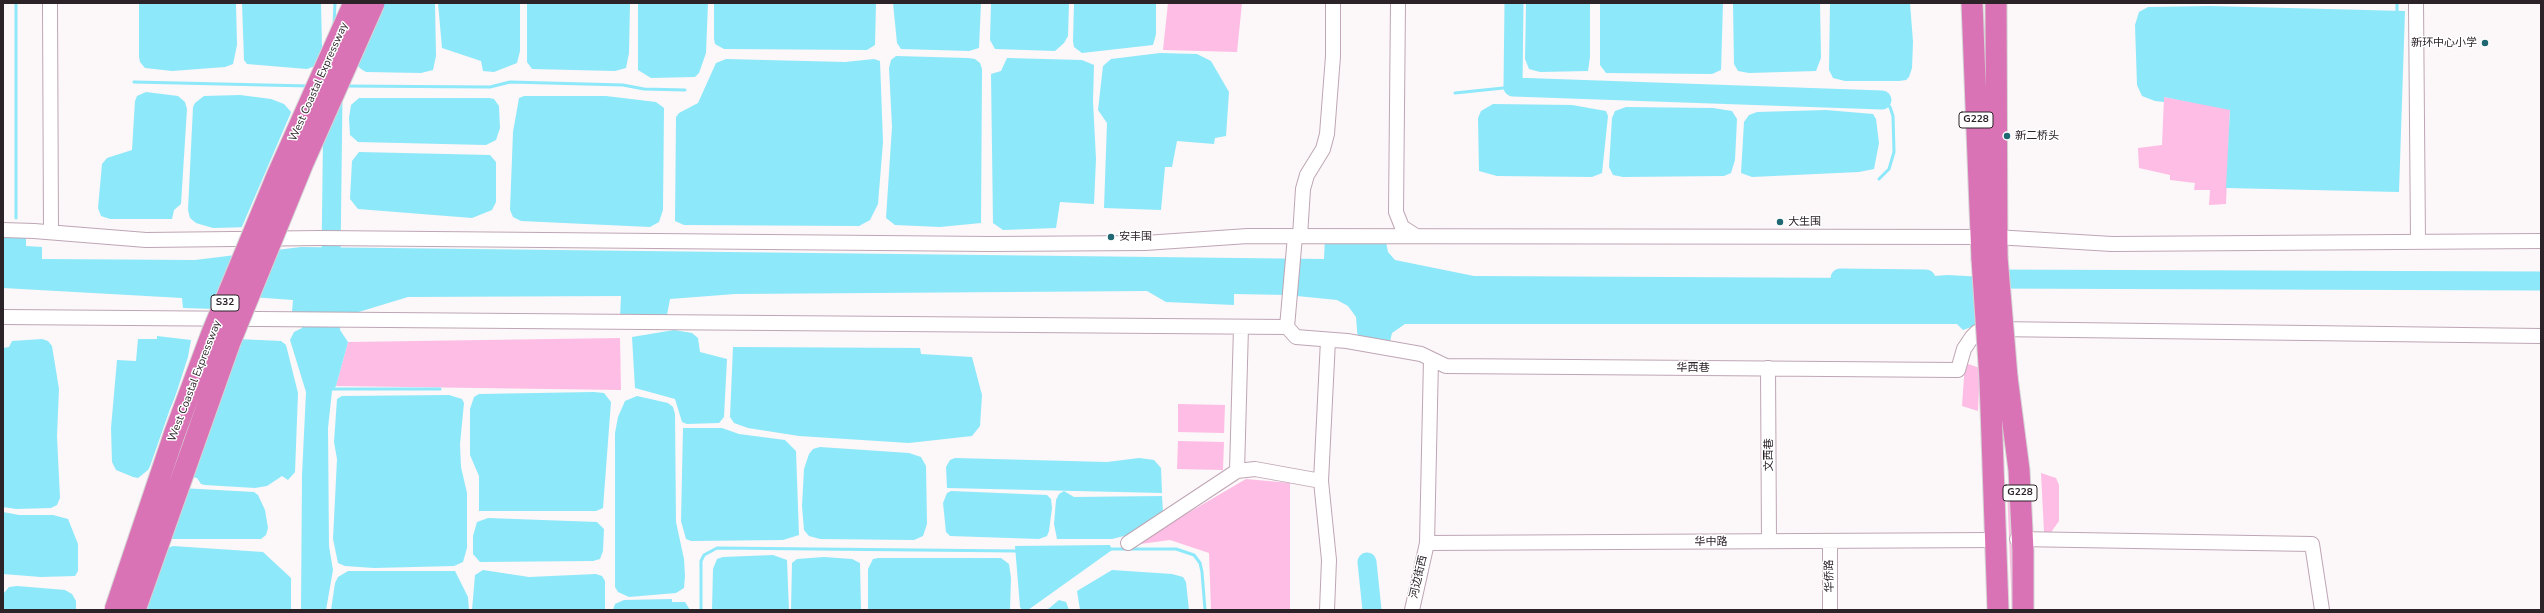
<!DOCTYPE html>
<meta charset="utf-8">
<style>
body{margin:0}
#map{position:relative;width:2544px;height:613px;overflow:hidden;background:#fcf7f9;font-family:"Nunito Sans",sans-serif}
canvas{display:block}
.frame{position:absolute;inset:0;border:4px solid #2c2329;pointer-events:none}
</style>
<div id="map">
<canvas width="2544" height="613"></canvas>
<div class="frame"></div>
</div>
<script>
const ctx = document.querySelector('canvas').getContext('2d');
ctx.lineJoin = 'round';
function fill(path, color) {
  ctx.fillStyle = color;
  ctx.fill(path, 'evenodd');
}
function shape(rows) {
  const path = new Path2D();
  for (const r of rows) {
    path.moveTo(r[0], r[1]);
    for (let i = 2; i < r.length; i += 2) path.lineTo(r[i], r[i + 1]);
  }
  return path;
}
function strokePath(path, color, width, dash) {
  ctx.strokeStyle = color;
  ctx.lineWidth = width;
  ctx.lineCap = dash ? 'butt' : 'round';
  ctx.setLineDash(dash || []);
  ctx.stroke(path);
}
function label(font, color, halo, rows, align = 'center') {
  ctx.font = font + ' "Nunito Sans","Noto Sans SC",sans-serif';
  ctx.lineWidth = 3;
  ctx.setLineDash([]);
  ctx.textBaseline = 'middle';
  ctx.strokeStyle = halo;
  ctx.fillStyle = color;
  for (const [text, x, y, turn = 0] of rows) {
    ctx.save();
    ctx.translate(x, y);
    ctx.rotate((+turn || 0) * Math.PI / 180);
    ctx.textAlign = isNaN(turn) ? turn : align;
    if (halo) ctx.strokeText(text, 0, 0);
    ctx.fillText(text, 0, 0);
    ctx.restore();
  }
}
fill(shape([
 [1168,3,1242,3,1237,52,1163,50],
 [2164,97,2230,109,2226,204,2209,205,2210,190,2194,190,2195,183,2170,180,2170,175,2139,168,2138,148,2162,145],
 [620,338,621,390,336,386,348,342],
 [1965,363,1980,368,1978,411,1962,406],
 [1178,404,1225,405,1224,433,1178,432],
 [1178,441,1224,442,1223,470,1177,469],
 [2041,473,2056,478,2059,485,2059,521,2047,538,2044,532],
 [1246,479,1290,483,1290,610,1211,610,1209,553,1170,540,1133,545],
 [2007,488,2012,488,2020,610,2012,610]
]), '#fdbde4');
fill(shape([
 [139,3,236,3,237,45,233,64,225,67,172,71,145,68,140,62,139,57],
 [242,3,321,3,322,47,315,66,307,69,247,64,244,60],
 [366,3,435,3,436,56,433,70,421,73,366,72,361,69,357,65],
 [438,3,520,3,520,51,517,63,494,72,483,71,481,61,442,48],
 [527,3,630,3,629,53,626,68,615,71,532,69,527,62],
 [638,3,708,3,706,53,699,73,695,77,651,78,638,70],
 [714,3,876,3,875,45,867,50,724,49,715,44,714,39],
 [893,3,981,3,979,48,969,51,901,49,897,43],
 [991,3,1069,3,1068,36,1064,43,1055,51,995,49,990,40],
 [1074,3,1156,3,1156,34,1153,45,1082,53,1074,47,1073,41],
 [1526,3,1590,3,1590,57,1588,71,1540,72,1529,69,1525,59],
 [1600,3,1723,3,1721,70,1712,74,1606,73,1600,65],
 [1733,3,1820,3,1821,58,1816,71,1749,73,1738,71,1734,64],
 [1830,3,1910,3,1913,42,1912,68,1909,77,1906,80,1899,81,1845,81,1833,78,1829,70],
 [2210,6,2405,11,2399,192,2226,188,2230,110,2164,97,2164,102,2155,101,2142,96,2137,85,2135,25,2139,12,2148,7],
 [1160,53,1197,54,1211,61,1229,92,1226,136,1215,138,1214,144,1177,141,1172,167,1165,167,1161,210,1104,208,1107,123,1098,110,1103,66,1111,59],
 [896,56,968,58,975,59,980,63,982,69,981,223,940,227,895,225,886,218,892,127,889,68,891,60],
 [1007,58,1082,60,1094,65,1093,101,1096,159,1094,204,1060,202,1056,228,1003,230,993,223,991,74,1001,71],
 [726,59,845,62,874,59,880,61,883,142,878,204,870,220,859,226,684,225,675,221,676,117,679,113,698,103,716,63],
 [146,92,178,96,185,102,187,109,181,204,174,210,172,219,110,219,101,216,98,208,102,164,107,158,132,150,135,101,137,96],
 [240,95,271,99,284,104,292,113,251,227,213,228,196,223,190,218,188,210,193,107,195,103,204,96],
 [606,96,656,102,664,108,663,210,659,222,650,227,521,221,513,217,510,210,513,132,519,98,524,96],
 [359,98,489,98,494,99,499,106,500,128,496,140,486,145,358,142,350,135,349,118,351,105],
 [1493,104,1572,105,1606,111,1608,116,1602,173,1592,177,1497,176,1479,171,1478,118,1481,111],
 [1626,107,1713,108,1732,111,1737,119,1735,160,1731,173,1724,176,1623,177,1613,175,1609,167,1612,118,1615,111],
 [1826,110,1873,114,1876,119,1879,143,1874,169,1859,172,1752,177,1741,173,1744,122,1749,115,1757,112],
 [359,152,490,155,496,162,496,202,492,210,472,218,358,209,350,199,352,161],
 [3,232,26,232,26,246,42,247,42,259,195,260,301,247,1324,259,1325,237,1385,237,1388,252,1395,260,1474,276,1864,278,1870,281,1947,275,1985,277,1988,321,1963,330,1957,324,1405,324,1392,333,1389,346,1358,342,1356,317,1348,306,1337,300,1287,295,1234,294,1234,305,1166,302,1147,291,735,294,670,299,666,320,620,318,621,296,408,297,352,314,341,314,340,330,348,342,336,386,332,391,328,428,329,546,333,570,326,610,301,610,302,475,306,392,290,340,294,332,302,328,304,313,292,312,293,300,251,297,248,310,183,308,182,298,3,288],
 [674,330,692,333,698,338,700,352,727,359,724,417,719,423,687,424,682,422,675,399,635,388,632,337],
 [157,336,191,340,188,357,155,459,148,470,138,478,133,477,116,470,112,462,111,428,117,360,136,361,138,339,157,339],
 [42,339,48,341,52,346,59,389,57,436,60,498,57,505,51,508,16,509,3,507,3,348,9,347,12,341],
 [237,339,281,341,286,345,298,393,295,472,288,480,282,476,267,486,255,488,205,485,201,484,197,478,186,476],
 [733,347,920,348,921,354,972,357,982,395,980,426,972,436,909,443,799,436,748,428,734,423,730,417],
 [594,392,604,393,611,402,603,508,596,511,479,511,479,476,470,455,470,409,474,397,479,394],
 [449,395,462,399,464,403,460,444,461,467,467,493,467,548,463,562,454,566,374,568,345,566,338,563,333,539,337,459,334,442,337,399,342,396],
 [637,396,668,403,673,407,675,414,676,522,684,559,685,576,684,588,676,593,629,597,618,592,615,587,615,433,618,417,625,401],
 [683,428,722,428,739,434,785,440,796,451,799,535,783,540,691,541,686,539,681,521],
 [820,447,909,453,921,457,926,466,927,524,923,536,914,540,820,539,809,536,804,530,802,506,804,469,809,454,813,449],
 [955,458,1107,462,1139,458,1154,460,1161,468,1162,493,947,488,946,467,950,460],
 [181,488,254,492,258,495,265,510,268,528,266,535,261,539,164,539],
 [951,491,1047,495,1051,499,1052,508,1049,531,1047,536,1039,539,950,536,946,532,943,503,947,493],
 [1064,491,1074,497,1162,496,1163,512,1132,534,1112,539,1057,539,1054,524,1056,500,1059,494],
 [3,512,19,515,53,515,68,519,78,544,78,571,75,576,41,577,3,574],
 [488,518,597,522,604,529,603,551,600,559,593,561,480,562,473,554,473,536,477,522],
 [1110,545,1112,550,1028,610,1022,610,1020,607,1015,546],
 [173,546,263,552,291,578,291,610,143,610,165,549],
 [773,555,787,560,789,610,712,610,713,569,717,559,723,557],
 [824,557,852,559,860,563,861,610,791,610,792,563,797,559],
 [878,558,1001,558,1009,564,1011,578,1010,610,868,610,868,569,873,559],
 [483,570,529,577,596,574,602,576,605,581,605,610,472,610,475,575],
 [1112,570,1172,574,1183,577,1186,582,1189,610,1080,610,1077,591],
 [348,571,455,571,468,597,469,610,331,610,335,583,338,577],
 [17,586,65,590,72,594,76,601,76,610,3,610,3,594,9,587],
 [672,599,672,602,685,602,690,610,613,610,615,604,624,600],
 [1059,600,1066,602,1069,610,1047,610]
]), '#8de8f9');
fill(shape([
 [292,110,294,120,251,229,241,229],
 [187,368,157,459,148,472,170,409]
]), '#fcf7f9');
strokePath(shape([
 [2397,12,2397,3],
 [334,25,335,3],
 [134,82,309,86],
 [344,86,490,87,510,82,623,85,644,89,685,90],
 [1455,93,1513,87],
 [1879,179,1889,169,1894,152,1893,116,1890,107,1882,100],
 [16,218,16,3],
 [330,389,440,389],
 [1108,549,1176,549,1194,555,1200,563,1202,572,1205,610],
 [701,610,701,561,704,555,717,548,1017,551]
]), '#8de8f9', 3);
strokePath(shape([
 [1514,3,1513,87,1882,100],
 [331,257,333,96],
 [1840,278,1926,279],
 [1984,279,2541,281],
 [1367,562,1372,610]
]), '#8de8f9', 19);
const minor = shape([
 [50,3,51,232],
 [1398,3,1396,212,1402,227,1416,236],
 [2416,3,2418,241],
 [3,230,34,231,146,240,321,238,990,244,1145,243,1248,236,1995,237,2112,244,2541,241],
 [1295,236,1287,327,1296,337,1347,341,1421,354,1446,366,1956,370],
 [1300,236,1303,189,1307,175,1323,149,1327,134,1333,56,1333,3],
 [3,317,1287,327],
 [1768,368,1769,541],
 [1958,370,1964,349,1972,337,1977,332,1994,329,2541,336],
 [1237,471,1255,469,1321,481],
 [2017,539,2312,544,2322,610],
 [1830,541,1830,610],
 [1128,543,1237,471,1241,327],
 [1427,543,1995,540],
 [1327,610,1329,560,1321,481,1328,340],
 [1412,610,1427,543,1431,359]
]);
const highway = shape([
 [1972,3,1982,259],
 [1996,3,1997,257],
 [2007,377,2019,470,2023,551,2023,610],
 [1990,379,1998,610]
]);
strokePath(minor, '#bea6b4', 16);
strokePath(highway, '#d5d3d4', 23);
strokePath(minor, '#fff', 14);
strokePath(highway, '#da72b6', 21);
const highwayBridge = shape([
 [1997,257,2007,377],
 [1982,259,1990,379],
 [115,610,174,435,212,333,277,176,354,3],
 [135,610,230,342,303,163,374,3]
]);
strokePath(highwayBridge, '#d5d3d4', 23, []);
strokePath(highwayBridge, '#da72b6', 21);
for (const [x, y, r, color] of [
 [2485,43,4,"#1e6773"],
 [2007,136,4,"#1e6773"],
 [1780,222,4,"#1e6773"],
 [1111,237,4,"#1e6773"]
]) {
  const dot = new Path2D();
  dot.arc(x, y, r, 0, 2 * Math.PI);
  ctx.fillStyle = color;
  ctx.fill(dot);
  strokePath(dot, '#fff', 1.5);
}
for (const [x, y, w] of [
 [1976,120,34],
 [225,303,28],
 [2020,493,34]
]) {
  const box = new Path2D();
  box.roundRect(x - w / 2, y - 8, w, 16, 3);
  ctx.fillStyle = '#fff';
  ctx.fill(box);
  strokePath(box, '#2c2329', 1);
}
label('bold 10px', '#2c2329', null, [
 ["G228",1976,120],
 ["S32",225,303],
 ["G228",2020,493]
]);
label('11px', '#2c2329', '#fff', [
 ["新环中心小学",2477,43,"right"],
 ["新二桥头",2015,136],
 ["大生围",1788,222],
 ["安丰围",1119,237]
], 'left');
label('11px', '#2c2329', '#fff', [
 ["West Coastal Expressway",319,82,-66],
 ["华西巷",1693,368],
 ["West Coastal Expressway",195,381,-69],
 ["文西巷",1769,455,-90],
 ["华中路",1711,542],
 ["华侨路",1830,576,-91],
 ["河边街西",1419,577,-77]
]);
</script>
